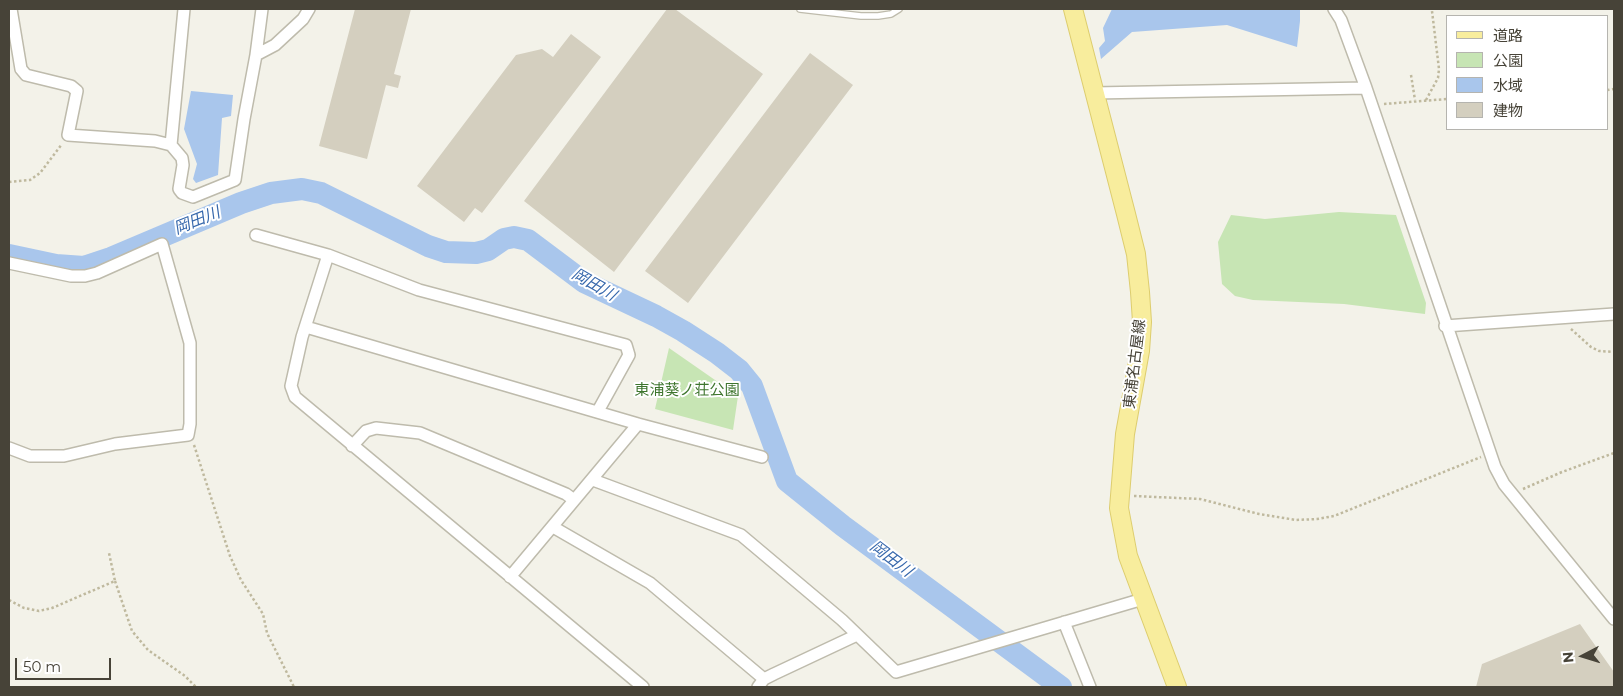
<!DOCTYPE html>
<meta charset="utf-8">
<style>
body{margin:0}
#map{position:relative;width:1623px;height:696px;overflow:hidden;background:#f3f2e9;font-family:Montserrat,"Noto Sans JP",sans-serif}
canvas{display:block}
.frame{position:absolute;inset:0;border:10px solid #474338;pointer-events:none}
.legend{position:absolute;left:1446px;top:15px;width:162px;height:115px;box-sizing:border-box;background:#fff;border:1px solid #b5b4af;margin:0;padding:6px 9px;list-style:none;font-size:15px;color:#474338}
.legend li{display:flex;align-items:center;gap:10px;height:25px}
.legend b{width:25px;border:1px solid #b5b4af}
.north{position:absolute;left:1558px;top:631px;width:50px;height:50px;-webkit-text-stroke:4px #fff;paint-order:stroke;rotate:265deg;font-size:14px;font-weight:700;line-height:20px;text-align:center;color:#474338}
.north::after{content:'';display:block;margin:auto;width:18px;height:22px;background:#474338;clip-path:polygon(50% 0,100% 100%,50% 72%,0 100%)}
.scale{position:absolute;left:15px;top:658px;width:96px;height:22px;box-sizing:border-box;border:2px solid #474338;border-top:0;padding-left:6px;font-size:15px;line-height:18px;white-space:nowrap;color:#474338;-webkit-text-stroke:4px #fff;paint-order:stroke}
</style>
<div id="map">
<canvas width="1623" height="696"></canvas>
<div class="frame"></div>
<ul class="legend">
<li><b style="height:6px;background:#f8ed9d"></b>道路</li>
<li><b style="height:14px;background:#c7e5b4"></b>公園</li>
<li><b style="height:14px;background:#a9c6ec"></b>水域</li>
<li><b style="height:14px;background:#d4cfbf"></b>建物</li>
</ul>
<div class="north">N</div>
<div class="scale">50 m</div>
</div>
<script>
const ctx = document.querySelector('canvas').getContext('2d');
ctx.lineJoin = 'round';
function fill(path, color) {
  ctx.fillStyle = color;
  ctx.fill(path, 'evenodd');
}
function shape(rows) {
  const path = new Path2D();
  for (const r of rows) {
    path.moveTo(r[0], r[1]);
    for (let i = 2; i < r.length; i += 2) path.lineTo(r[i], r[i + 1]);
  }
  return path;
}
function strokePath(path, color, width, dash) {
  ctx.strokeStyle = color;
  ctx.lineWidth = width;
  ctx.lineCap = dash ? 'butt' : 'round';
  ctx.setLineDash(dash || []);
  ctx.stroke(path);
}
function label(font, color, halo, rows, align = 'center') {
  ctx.font = font + ' Montserrat,"Noto Sans JP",sans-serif';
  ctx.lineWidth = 4;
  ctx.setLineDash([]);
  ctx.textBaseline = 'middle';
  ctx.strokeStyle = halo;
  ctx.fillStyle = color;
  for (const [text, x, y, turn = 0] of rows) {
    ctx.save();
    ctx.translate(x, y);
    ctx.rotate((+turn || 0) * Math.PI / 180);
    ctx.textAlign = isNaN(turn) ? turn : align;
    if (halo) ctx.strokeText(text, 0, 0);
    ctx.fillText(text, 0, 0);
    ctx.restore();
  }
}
fill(shape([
 [1339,212,1396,215,1426,303,1425,314,1344,304,1253,300,1235,296,1222,284,1218,242,1231,215,1265,219],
 [669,348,738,396,733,430,655,409]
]), '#c7e5b4');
fill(shape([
 [1112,9,1300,9,1300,21,1297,47,1227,25,1132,32,1101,59,1099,48,1105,41,1103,28],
 [191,91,233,95,231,116,222,118,218,175,196,183,193,179,197,164,184,129]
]), '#a9c6ec');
strokePath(shape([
 [9,255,56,265,84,267,111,258,241,203,271,193,302,189,321,193,428,246,446,252,476,253,488,250,504,239,514,237,528,240,584,282,656,316,683,331,717,353,739,370,752,386,787,481,843,526,1061,687]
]), '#a9c6ec', 22);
fill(shape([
 [355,9,411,9,394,74,401,76,398,88,386,85,367,159,319,146],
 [667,9,675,9,763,74,614,272,524,201],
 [571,34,601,57,482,213,475,208,464,222,417,186,516,55,542,49,553,57],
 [810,53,853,85,688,303,645,271],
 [1580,624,1614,672,1614,687,1476,687,1482,664]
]), '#d4cfbf');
const lane = shape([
 [800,9,861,16,878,16,891,14,899,9]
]);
const street = shape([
 [11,9,21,69,26,75,71,86,77,91,68,135,155,141,171,145,182,158,183,165,179,189,182,193,193,197,235,180,244,119,256,55,275,45,303,19,309,9],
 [1334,9,1341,20,1366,88,1495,467,1504,484,1614,619],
 [256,55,262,9],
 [1094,93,1366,88],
 [171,145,184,9],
 [256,235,328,255],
 [9,263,71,276,85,276,97,273,162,244,190,343,190,424,188,435,115,444,64,456,30,456,9,448],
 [1445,326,1614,314],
 [306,327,638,424,762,457],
 [598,411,629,355,626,345,419,290,328,255,302,337,291,386,295,397,643,687],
 [352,446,366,431,376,428,420,433,566,494,574,500],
 [593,480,741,535,842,620,896,672,1143,599],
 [553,527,650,583,764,679],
 [510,577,638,424],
 [1064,622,1090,687],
 [758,687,764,679,774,674,857,635]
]);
const primary = shape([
 [1073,9,1126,214,1136,254,1140,292,1142,322,1140,351,1125,434,1119,508,1128,556,1177,687]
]);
strokePath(lane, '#bebbac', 8);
strokePath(street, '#bebbac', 14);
strokePath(primary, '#ddcd6e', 20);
strokePath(shape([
 [1411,75,1415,100],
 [1607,90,1614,89],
 [1426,100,1438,78,1439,69,1432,11],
 [1384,104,1447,99],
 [9,182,30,180,40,173,62,144],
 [1571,329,1591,347,1599,351,1614,352],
 [194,445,230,556,241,580,263,614,267,633,294,687],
 [1523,489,1562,472,1614,453],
 [1134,496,1200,499,1259,514,1296,520,1317,519,1334,516,1481,457],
 [115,581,132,631,148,650,185,676,196,687],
 [9,600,24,608,39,611,52,608,115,581,109,553]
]), '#bfb99e', 2.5, [2.5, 2.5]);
strokePath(lane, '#fff', 5.5);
strokePath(street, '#fff', 11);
strokePath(primary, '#f8ed9d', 18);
label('15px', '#474338', '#fff', [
 ["東浦名古屋線",1135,364,-83]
]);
label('15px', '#3e752e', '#fff', [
 ["東浦葵ノ荘公園",687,391]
]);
label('italic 16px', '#3768ac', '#fff', [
 ["岡田川",197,221,-22],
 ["岡田川",594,285,30],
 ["岡田川",891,559,37]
]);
</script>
